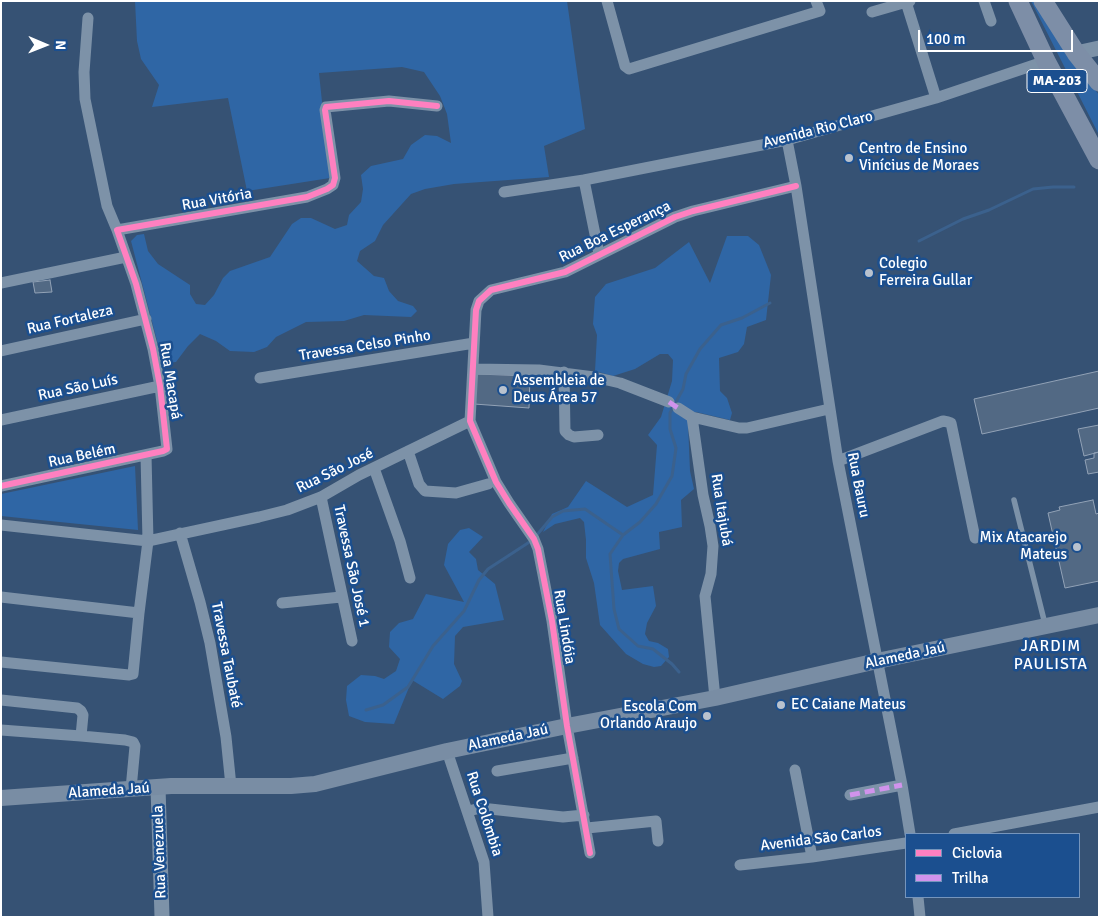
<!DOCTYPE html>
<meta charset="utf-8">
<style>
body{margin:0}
#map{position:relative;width:1100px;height:918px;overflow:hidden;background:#365274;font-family:Signika,sans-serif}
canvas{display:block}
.frame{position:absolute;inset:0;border:2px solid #fff;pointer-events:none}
.legend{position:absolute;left:905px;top:833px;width:175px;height:65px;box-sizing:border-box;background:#1b4f8f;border:1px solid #7695bc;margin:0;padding:6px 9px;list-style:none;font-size:15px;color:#fff}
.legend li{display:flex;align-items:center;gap:10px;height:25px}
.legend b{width:25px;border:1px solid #7695bc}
.north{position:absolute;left:20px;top:20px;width:50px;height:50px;-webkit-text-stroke:4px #1b4f8f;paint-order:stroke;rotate:91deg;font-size:14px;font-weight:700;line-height:20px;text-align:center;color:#fff}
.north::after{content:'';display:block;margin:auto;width:18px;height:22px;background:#fff;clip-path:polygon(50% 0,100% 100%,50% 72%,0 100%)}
.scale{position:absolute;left:918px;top:30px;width:155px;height:22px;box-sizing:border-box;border:2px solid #fff;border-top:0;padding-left:6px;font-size:15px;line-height:18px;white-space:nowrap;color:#fff;-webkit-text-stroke:4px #1b4f8f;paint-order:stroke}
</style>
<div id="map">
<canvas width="1100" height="918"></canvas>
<div class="frame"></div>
<ul class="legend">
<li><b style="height:6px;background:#ff80c0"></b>Ciclovia</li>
<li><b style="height:6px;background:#d193ec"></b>Trilha</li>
</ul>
<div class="north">N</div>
<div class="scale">100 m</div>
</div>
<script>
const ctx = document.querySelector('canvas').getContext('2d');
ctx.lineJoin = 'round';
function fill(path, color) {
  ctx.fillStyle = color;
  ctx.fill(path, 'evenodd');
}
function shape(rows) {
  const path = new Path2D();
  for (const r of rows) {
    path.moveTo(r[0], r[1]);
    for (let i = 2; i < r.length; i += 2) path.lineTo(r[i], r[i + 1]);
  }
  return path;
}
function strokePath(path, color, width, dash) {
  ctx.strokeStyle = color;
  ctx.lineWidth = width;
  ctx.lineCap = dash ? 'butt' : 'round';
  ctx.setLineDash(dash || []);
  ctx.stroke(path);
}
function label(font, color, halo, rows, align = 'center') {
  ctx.font = font + ' Signika,sans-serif';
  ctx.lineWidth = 5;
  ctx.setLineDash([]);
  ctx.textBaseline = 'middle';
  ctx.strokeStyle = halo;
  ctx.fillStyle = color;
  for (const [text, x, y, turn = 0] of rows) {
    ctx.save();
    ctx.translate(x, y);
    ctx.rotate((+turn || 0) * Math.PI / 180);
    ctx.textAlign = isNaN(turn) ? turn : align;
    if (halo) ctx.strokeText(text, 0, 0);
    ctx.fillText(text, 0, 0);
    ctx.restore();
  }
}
fill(shape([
 [135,1,567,1,585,129,544,146,549,177,454,184,425,189,411,194,383,225,375,241,360,251,357,261,374,276,384,278,389,291,398,301,413,306,417,311,411,317,364,315,344,321,306,322,276,337,267,347,254,352,230,351,216,341,200,334,188,346,176,362,168,363,162,360,131,241,137,235,144,234,148,251,158,264,190,285,190,294,196,304,205,305,214,295,223,278,230,271,270,257,292,224,301,218,311,218,335,229,347,225,349,215,361,202,363,189,361,175,371,166,403,159,411,145,425,135,437,136,451,143,447,114,440,96,424,72,402,67,319,73,330,178,247,191,228,98,152,107,159,85,141,59,137,41],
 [1031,1,1035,1,1099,95,1099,135],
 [727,236,748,236,759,245,771,275,766,320,747,327,744,344,738,352,719,358,720,391,727,398,732,413,730,420,696,412,688,423,690,471,694,489,681,500,682,527,659,532,660,549,623,559,619,563,618,571,622,590,653,586,656,606,647,623,645,634,649,641,658,643,668,649,669,657,661,666,654,667,643,664,626,654,600,625,594,583,586,558,586,540,584,522,580,518,555,524,543,532,552,514,568,507,586,481,627,507,653,495,657,445,648,435,661,417,672,381,673,360,668,354,660,354,635,369,613,376,595,371,597,335,593,324,595,297,606,284,655,268,689,242,710,283],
 [135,466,138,530,1,516,1,494],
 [469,528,483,537,469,552,476,559,478,570,495,584,504,620,463,627,455,636,454,664,462,681,460,686,443,699,412,680,394,724,365,722,349,716,346,700,347,686,361,675,375,676,384,679,396,671,400,659,389,647,390,632,399,623,413,619,426,594,464,602,444,565,448,544,460,530]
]), '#2f66a5');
strokePath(shape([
 [919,241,963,219,989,210,1033,189,1053,187,1074,187],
 [536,536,552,517,563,511,585,509,623,535],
 [679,672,672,664,653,649,638,646,619,629,614,609,610,554,623,535,640,522,656,504,672,476,676,448,670,429,670,413,683,389,686,374,700,349,721,325,742,318,770,303],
 [366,710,383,705,408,687,433,646,464,611,479,580,488,569,531,541]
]), '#3b618d', 3);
const building = shape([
 [50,280,52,292,35,293,33,282,50,280],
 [1099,371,1099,408,982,434,974,399,1099,371],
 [477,374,530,376,529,408,474,404,477,374],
 [1099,425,1099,452,1084,456,1078,429,1099,425],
 [1099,452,1099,472,1088,474,1085,460,1094,458,1094,453,1099,452],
 [1093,500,1096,514,1099,513,1099,581,1065,588,1048,513,1060,510,1059,507,1093,500]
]);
fill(building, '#526984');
strokePath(building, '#92a2b6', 1);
strokePath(shape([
 [1014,500,1045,624]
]), '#7d92a8', 5.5);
strokePath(shape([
 [607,1,625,66,629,69,820,11,816,1],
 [984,1,991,21],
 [906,2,936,98],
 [872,12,910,1],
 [88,18,84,72,85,99,107,206,117,230],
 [787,140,796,186,838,461,902,785,910,834],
 [584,180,599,254],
 [504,192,584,180,787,140,936,98,1046,61],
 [1,283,126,257],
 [1,351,146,319],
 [474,369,539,370,594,377,620,383,669,402],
 [564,372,565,431,569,435,574,437,598,435],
 [260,378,474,343],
 [678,408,692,417,739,428,747,428,829,409],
 [692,417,703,495,710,526,713,546,711,574,705,596,715,698],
 [1,420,160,386],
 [408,451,419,484,425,491,456,493,488,484],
 [838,461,943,421,948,422,951,423,975,538],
 [374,468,400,541,410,578],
 [1,486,163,451,167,449,160,386,153,349,136,284,117,230,307,197,327,189,333,185,335,178,325,110,326,107,389,101,437,106],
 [321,497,352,641],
 [1,525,148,541,259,517,287,510,321,497,359,475,470,421],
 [180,533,200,602,210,643,226,737,231,786],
 [1,597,139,613],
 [282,603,341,597],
 [1,662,129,675,133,674,139,613,148,541,146,455],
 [1,700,77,708,81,711,83,715,81,736,1,730],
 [81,736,125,740,133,742,135,746,131,789],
 [447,751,484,862,488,917],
 [795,770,812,857],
 [497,771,573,758],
 [850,795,902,785],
 [468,811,481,808,563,817,584,815],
 [587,828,656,821,658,841],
 [954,834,1099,807],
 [590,853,567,726,552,621,538,549,534,539,509,503,496,482,470,421,476,310,479,301,491,290,565,272,675,217,693,211,796,186],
 [740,865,812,857,906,843],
 [918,897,920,917]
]), '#7d92a8', 11);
strokePath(shape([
 [1076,53,1099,48],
 [158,787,162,917]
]), '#7d92a8', 15);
strokePath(shape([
 [1,798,171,786,291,786,315,784,447,751,567,726,715,698,877,661,1099,615]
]), '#798da4', 16);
strokePath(shape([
 [1018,1,1046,61,1099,160],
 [1043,1,1076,53,1099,82]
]), '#7d8ea7', 19);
strokePath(shape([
 [669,402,678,408],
 [850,795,902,785]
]), '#d193ec', 5, [10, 5]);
strokePath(shape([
 [1,486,163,451,167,449,160,386,153,349,136,284,117,230,307,197,327,189,333,185,335,178,325,110,326,107,389,101,437,106],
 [590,853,567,726,552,621,538,549,534,539,509,503,496,482,470,421,476,310,479,301,491,290,565,272,675,217,693,211,796,186]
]), '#ff80c0', 6);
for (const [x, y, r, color] of [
 [849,158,5,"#b9c2ce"],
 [869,273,5,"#b9c2ce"],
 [503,390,5,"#b9c2ce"],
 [1077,547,5,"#b9c2ce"],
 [781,705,5,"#b9c2ce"],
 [707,716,5,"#b9c2ce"]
]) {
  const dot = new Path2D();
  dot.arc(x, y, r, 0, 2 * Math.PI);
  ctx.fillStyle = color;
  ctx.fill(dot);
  strokePath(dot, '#1b4f8f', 2);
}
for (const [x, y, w] of [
 [1057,81,60]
]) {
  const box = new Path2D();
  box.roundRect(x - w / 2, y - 11.5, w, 23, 4);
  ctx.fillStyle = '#1b4f8f';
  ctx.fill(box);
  strokePath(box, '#fff', 1);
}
label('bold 14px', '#fff', null, [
 ["MA-203",1057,81]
]);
label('15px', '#fff', '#1b4f8f', [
 ["Avenida Rio Claro",818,130,-14],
 ["Rua Vitória",217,200,-10],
 ["Rua Boa Esperança",615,232,-26],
 ["Rua Fortaleza",70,320,-13],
 ["Travessa Celso Pinho",365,346,-9],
 ["Rua Macapá",170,381,81],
 ["Rua São Luís",78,388,-12],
 ["Rua Belém",82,456,-12],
 ["Rua São José",335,471,-26],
 ["Rua Bauru",858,485,79],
 ["Rua Itajubá",721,510,81],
 ["Travessa São José 1",351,566,78],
 ["Rua Lindóia",564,627,81],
 ["Travessa Taubaté",226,655,79],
 ["Alameda Jaú",905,656,-12],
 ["Alameda Jaú",508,738,-12],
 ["Alameda Jaú",109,791,-4],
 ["Rua Colômbia",484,814,72],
 ["Avenida São Carlos",821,839,-7],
 ["Rua Venezuela",160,852,-92]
]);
label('15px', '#fff', '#1b4f8f', [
 ["Centro de Ensino",859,149],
 ["Vinícius de Moraes",859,166],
 ["Colegio",879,264],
 ["Ferreira Gullar",879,281],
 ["Assembleia de",513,381],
 ["Deus Área 57",513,398],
 ["Mix Atacarejo",1067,538,"right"],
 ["Mateus",1067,555,"right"],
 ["EC Caiane Mateus",791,705],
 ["Escola Com",697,707,"right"],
 ["Orlando Araujo",697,724,"right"]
], 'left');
ctx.letterSpacing = '1px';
label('16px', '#fff', '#1b4f8f', [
 ["JARDIM",1051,647],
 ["PAULISTA",1051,665]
]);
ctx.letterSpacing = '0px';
</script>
